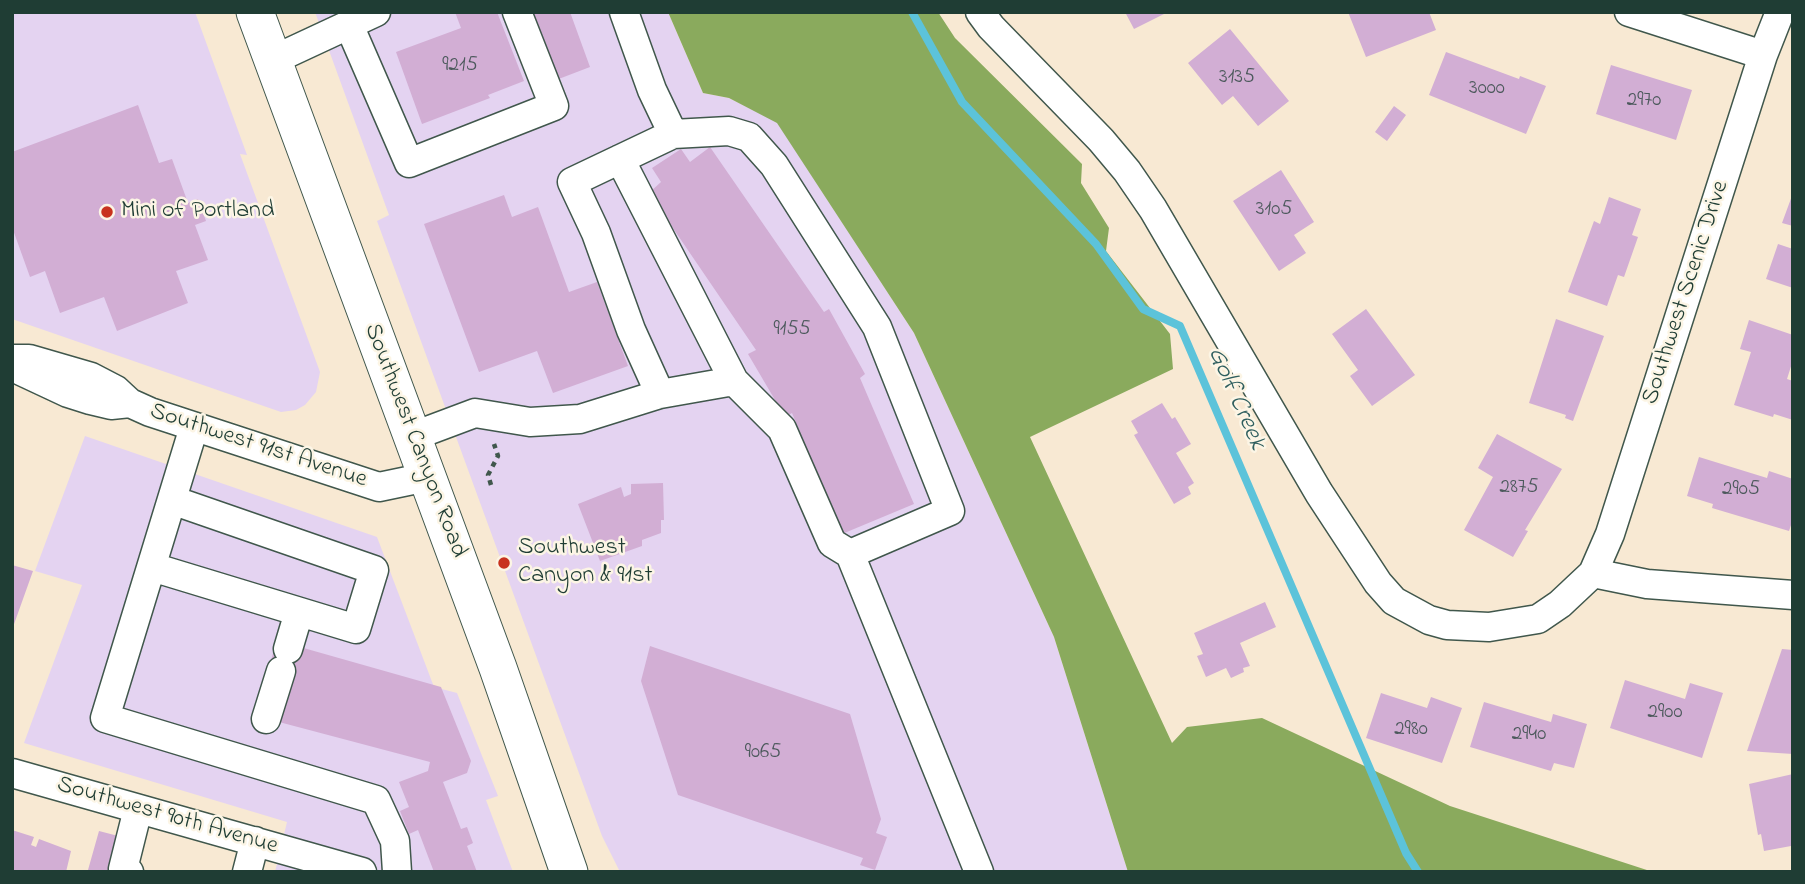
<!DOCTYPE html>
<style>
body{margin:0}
#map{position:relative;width:1805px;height:884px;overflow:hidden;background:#f8e9d3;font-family:"Indie Flower",sans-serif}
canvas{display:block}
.frame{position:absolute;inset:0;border:14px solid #1f3d34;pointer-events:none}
</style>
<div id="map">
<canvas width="1805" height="884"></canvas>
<div class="frame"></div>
</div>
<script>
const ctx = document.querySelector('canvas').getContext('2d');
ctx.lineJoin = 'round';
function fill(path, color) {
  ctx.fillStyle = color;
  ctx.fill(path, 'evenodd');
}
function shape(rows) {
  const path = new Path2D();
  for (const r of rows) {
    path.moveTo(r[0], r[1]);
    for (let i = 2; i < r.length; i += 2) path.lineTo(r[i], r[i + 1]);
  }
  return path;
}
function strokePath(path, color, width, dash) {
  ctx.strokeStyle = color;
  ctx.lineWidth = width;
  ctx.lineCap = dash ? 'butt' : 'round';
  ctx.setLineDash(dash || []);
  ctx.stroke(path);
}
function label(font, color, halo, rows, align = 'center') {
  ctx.font = font + ' "Indie Flower",sans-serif';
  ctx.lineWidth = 5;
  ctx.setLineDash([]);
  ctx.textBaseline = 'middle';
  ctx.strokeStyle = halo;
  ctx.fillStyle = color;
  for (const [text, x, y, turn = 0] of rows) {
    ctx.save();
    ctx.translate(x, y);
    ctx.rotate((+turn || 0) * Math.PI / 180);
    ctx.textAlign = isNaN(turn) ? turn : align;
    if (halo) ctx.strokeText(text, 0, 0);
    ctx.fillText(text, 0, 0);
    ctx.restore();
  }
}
fill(shape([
 [12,12,195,12,247,155,240,154,320,372,316,392,305,405,296,410,281,412,12,319],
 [315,12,668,12,703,93,729,98,777,122,914,333,1054,637,1128,872,620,872,602,836,377,221,389,215],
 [85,436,377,537,434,687,457,693,498,796,486,800,513,872,275,872,287,822,24,743,82,585,35,571]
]), '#e4d3f1');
fill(shape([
 [668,12,938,12,955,38,1082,164,1081,183,1109,228,1106,251,1170,334,1173,369,1030,437,1172,743,1187,727,1262,718,1450,806,1653,872,1128,872,1054,637,914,333,777,123,729,98,703,93]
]), '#8aaa5d');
strokePath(shape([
 [912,12,962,102,1096,244,1143,309,1180,326,1406,853,1418,872]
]), '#5cc3da', 8);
fill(shape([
 [455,12,497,12,524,81,488,95,490,98,422,124,396,52,461,28],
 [531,12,570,12,590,67,556,80],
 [1125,12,1168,12,1134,29],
 [1348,12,1429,12,1436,30,1366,57],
 [1230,29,1289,101,1258,126,1233,96,1222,105,1188,63],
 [1446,52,1519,79,1520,76,1546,86,1526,134,1429,95],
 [1611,65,1692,90,1676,140,1596,114],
 [138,105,159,163,172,159,188,203,198,199,206,221,195,225,208,260,176,271,188,303,117,331,104,297,60,313,45,271,30,277,12,227,12,152],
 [1394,106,1406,115,1387,141,1375,132],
 [710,147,824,312,829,309,865,374,860,378,914,504,842,534,792,413,785,417,748,354,756,350,649,193,661,182,652,168,681,149,690,162],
 [1281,170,1314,222,1294,235,1306,253,1279,271,1233,201],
 [1793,193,1793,226,1782,223],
 [504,195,512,217,538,207,569,292,597,282,628,366,553,393,537,351,479,372,424,224],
 [1609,197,1641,209,1632,235,1638,237,1624,277,1618,275,1607,306,1568,292,1594,221,1600,224],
 [1778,244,1793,249,1793,288,1766,279],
 [1366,309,1415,375,1372,406,1350,376,1358,370,1332,334],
 [1556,319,1604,336,1573,421,1565,418,1566,415,1529,403],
 [1749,320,1793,335,1793,360,1787,379,1793,381,1793,420,1774,414,1773,417,1734,405,1751,352,1740,349],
 [1162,403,1172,419,1175,417,1191,444,1176,453,1194,483,1188,487,1191,494,1174,504,1134,435,1138,433,1131,421],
 [1497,434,1562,469,1525,530,1528,531,1513,557,1464,530,1493,477,1478,468],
 [1699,457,1767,478,1769,471,1793,479,1793,519,1789,531,1712,508,1713,504,1687,496],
 [663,483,664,520,661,520,661,533,642,540,642,546,600,561,578,504,621,487,624,497,631,494,631,484],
 [12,565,33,571,13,627,12,627],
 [1265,602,1276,627,1240,643,1250,666,1243,668,1244,672,1231,678,1226,668,1206,677,1197,656,1203,654,1194,633],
 [275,646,300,647,441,687,471,761,467,773,443,782,461,829,467,827,473,843,467,846,477,872,434,872,418,830,409,834,400,811,409,807,399,782,428,771,430,762,279,722,269,668],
 [650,646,850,714,881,819,876,833,887,837,875,870,860,865,863,858,678,795,641,681],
 [1782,649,1793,650,1793,754,1747,751],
 [1625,680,1685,699,1690,683,1723,693,1702,758,1610,728],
 [1381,693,1427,708,1431,697,1462,708,1442,763,1366,738],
 [1484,702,1551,722,1553,714,1587,724,1574,768,1554,763,1551,771,1470,747],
 [1793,774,1793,848,1791,846,1764,851,1761,834,1758,835,1749,784],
 [12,830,34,837,31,845,36,847,39,839,71,851,66,872,12,872],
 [99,831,122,837,112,872,88,870]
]), '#d2aed4');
const minor = shape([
 [624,12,652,90,673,134],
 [980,12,991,27,1101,140,1127,171,1153,209,1319,493,1378,583,1394,601,1429,620,1447,625,1489,627,1538,619,1560,604,1593,573,1610,534,1763,55,1780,12],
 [1629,12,1763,55],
 [349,25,409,163,554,106,517,12],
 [273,60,376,12],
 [620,159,734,381],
 [12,359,29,359,91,377,116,390,130,403,150,412,379,487,427,477],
 [21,371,68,393,90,400,111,405,130,403],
 [660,394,631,330,596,233,572,182,673,134,729,131,749,137,774,165,877,327,950,511,850,554,979,872],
 [194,427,105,718,376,800,395,841,397,872],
 [411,437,475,413,530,422,580,419,660,394,734,381,782,429,832,543,850,554],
 [152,567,356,629,374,570,172,500],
 [1593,573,1647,584,1793,595],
 [288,649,299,612],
 [266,719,281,671],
 [12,773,362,872],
 [129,872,123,869,138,809],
 [247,872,255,841]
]);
const major = shape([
 [255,12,498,668,569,872]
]);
strokePath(minor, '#40574c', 31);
strokePath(major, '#40574c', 39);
strokePath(shape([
 [491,485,488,475,498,456,494,444]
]), '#40574c', 4.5, [5, 5]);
strokePath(minor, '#fff', 28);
strokePath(major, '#fff', 37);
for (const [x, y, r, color] of [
 [107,212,7,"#c8321e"],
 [504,563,7,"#c8321e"]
]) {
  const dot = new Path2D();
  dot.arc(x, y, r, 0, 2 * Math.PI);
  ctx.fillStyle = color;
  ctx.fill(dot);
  strokePath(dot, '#fcf5e5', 2.5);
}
label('21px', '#4c595c', null, [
 ["9215",460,67],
 ["3135",1237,79],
 ["3000",1487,90],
 ["2970",1644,102],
 ["3105",1274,211],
 ["9155",792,331],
 ["2875",1519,489],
 ["2905",1741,491],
 ["2900",1665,714],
 ["2980",1411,731],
 ["2940",1529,736],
 ["9065",763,754]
]);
label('24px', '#1f3d34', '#fcf5e5', [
 ["Mini of Portland",121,212],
 ["Southwest",518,549],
 ["Canyon & 91st",518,577]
], 'left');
label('24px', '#1f3d34', '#fcf5e5', [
 ["Southwest Scenic Drive",1687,293,-72],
 ["Southwest Canyon Road",414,441,69],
 ["Southwest 91st Avenue",258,447,18],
 ["Southwest 90th Avenue",167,817,16]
]);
label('italic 26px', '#2e5e5e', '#fcf5e5', [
 ["Golf Creek",1235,399,66]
]);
</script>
